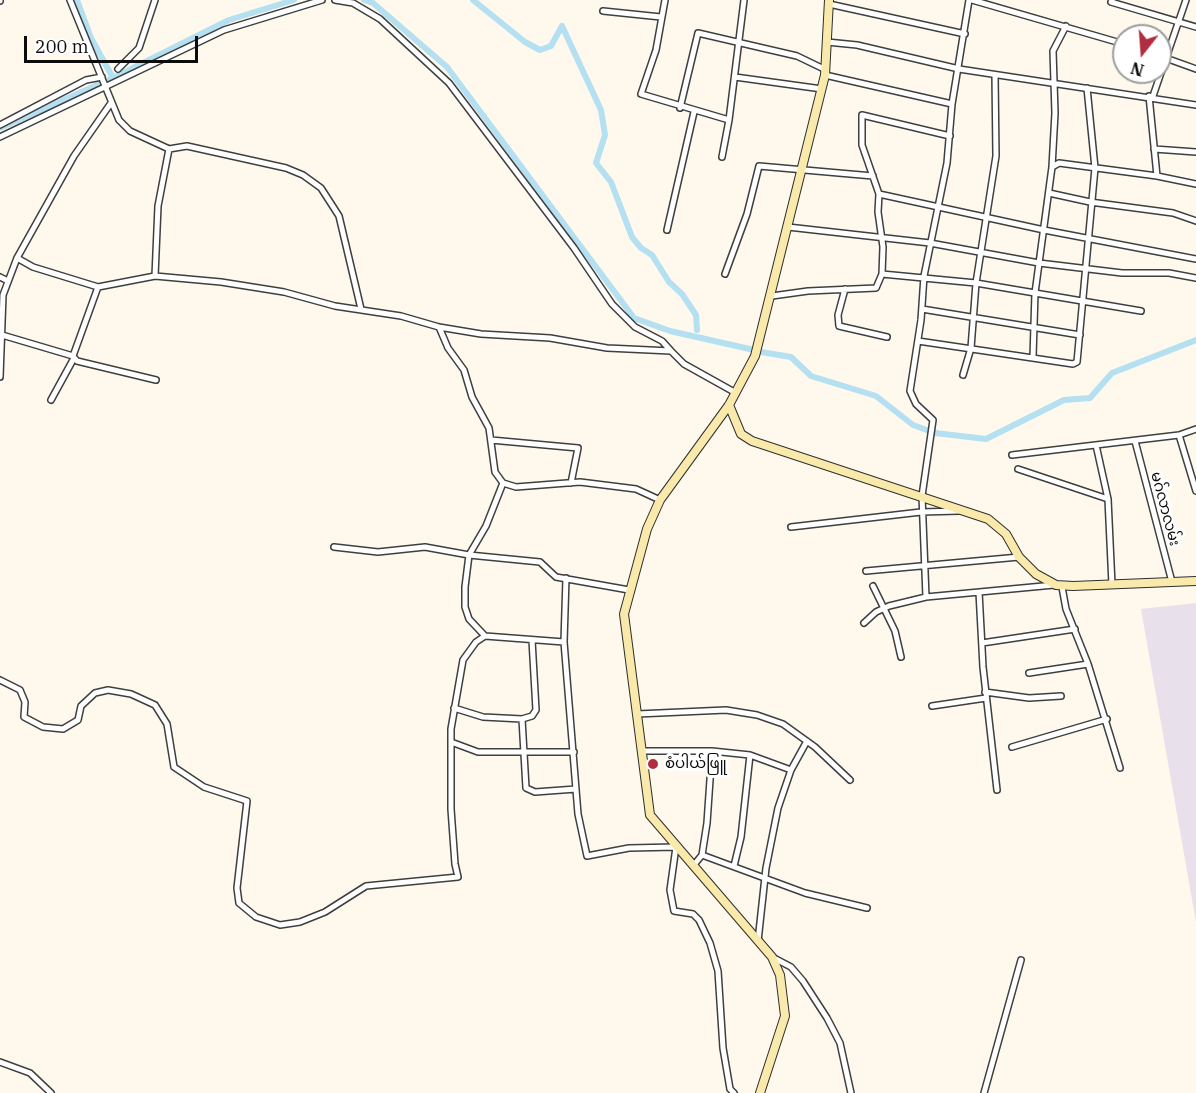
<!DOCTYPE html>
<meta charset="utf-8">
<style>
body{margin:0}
#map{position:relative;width:1196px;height:1093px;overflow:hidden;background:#fef9ec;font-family:"IBM Plex Serif",serif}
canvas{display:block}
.north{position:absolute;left:1112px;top:24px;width:60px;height:60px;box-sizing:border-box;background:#fff;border:2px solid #9e9e9e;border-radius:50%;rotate:197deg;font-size:16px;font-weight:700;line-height:24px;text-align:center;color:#0c0c0c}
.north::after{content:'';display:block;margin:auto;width:21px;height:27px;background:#b12e40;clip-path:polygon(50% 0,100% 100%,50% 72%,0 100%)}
.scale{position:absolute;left:24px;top:36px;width:174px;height:27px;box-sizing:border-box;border:3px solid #0c0c0c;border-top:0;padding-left:8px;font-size:18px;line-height:21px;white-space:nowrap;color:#0c0c0c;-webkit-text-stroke:4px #fff;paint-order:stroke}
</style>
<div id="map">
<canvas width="1196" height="1093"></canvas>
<div class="north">N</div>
<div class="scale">200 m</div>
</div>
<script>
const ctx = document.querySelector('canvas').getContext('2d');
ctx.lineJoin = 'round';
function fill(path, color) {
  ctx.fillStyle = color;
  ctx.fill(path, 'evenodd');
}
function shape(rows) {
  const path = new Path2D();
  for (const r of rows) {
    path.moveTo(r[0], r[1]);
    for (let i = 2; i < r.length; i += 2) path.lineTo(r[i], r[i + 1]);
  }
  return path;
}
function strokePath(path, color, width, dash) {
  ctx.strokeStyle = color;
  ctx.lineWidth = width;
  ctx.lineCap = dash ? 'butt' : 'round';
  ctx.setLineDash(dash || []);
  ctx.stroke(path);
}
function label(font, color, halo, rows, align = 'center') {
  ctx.font = font + ' "IBM Plex Serif","Noto Sans Myanmar",serif';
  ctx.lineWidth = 6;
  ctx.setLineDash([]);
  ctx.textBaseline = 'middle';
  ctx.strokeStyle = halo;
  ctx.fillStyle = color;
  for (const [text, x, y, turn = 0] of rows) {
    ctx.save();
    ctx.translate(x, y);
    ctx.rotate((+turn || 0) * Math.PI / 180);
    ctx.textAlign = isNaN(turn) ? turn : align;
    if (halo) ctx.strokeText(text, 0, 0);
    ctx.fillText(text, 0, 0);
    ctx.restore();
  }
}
fill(shape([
 [1196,603,1196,922,1141,609]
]), '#e8e0ea');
strokePath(shape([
 [77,0,91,38,113,78],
 [364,0,373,3,447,67,634,318,670,331,754,350],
 [473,0,525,42,540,50,551,46,562,26,601,110,605,135,596,163,611,182,632,237,641,248,652,255,669,282,682,294,696,315,697,330],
 [0,128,113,78,229,20,294,0],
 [761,352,791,357,811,376,876,396,913,425,935,433,986,439,1064,400,1090,398,1112,373,1196,340]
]), '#b4e0f1', 6);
const street = shape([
 [70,0,119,120,130,131,169,149,158,206,155,276],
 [335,0,353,3,380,19,449,83,574,248,612,304,635,327,662,341,671,351],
 [665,0,656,50,641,94,729,120],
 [972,0,1124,44],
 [1112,0,1111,2,1196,27],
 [0,1,0,0],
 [829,4,965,34],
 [603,11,661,17],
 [827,42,857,45,959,69,1196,105],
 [1160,56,1196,69],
 [118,69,139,48,155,0],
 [825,75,952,104],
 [735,77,822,89],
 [1149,96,1157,176],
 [1153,96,1186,0],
 [680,108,698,33,797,56,826,70],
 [0,125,86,80,102,77],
 [0,137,224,30,322,0],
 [169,149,187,146,286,168,303,175,321,188,339,216,361,309],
 [1154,149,1196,152],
 [722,157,729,120,744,0],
 [1052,167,1055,113,1053,51,1066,26],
 [1049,193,1090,202,1173,213,1196,221],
 [879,194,1044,230,1196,259],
 [788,227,930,243,1039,263,1122,273,1169,273,1196,278],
 [667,230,694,112],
 [17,258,33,267,98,287,155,276,221,282,284,292,335,306,401,316,439,327,481,334,550,338,607,348,671,351,684,364,736,393],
 [725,274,747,214,759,166,873,176],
 [882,274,976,283,1141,311],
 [0,277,8,281],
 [845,289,838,315,839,326,887,337],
 [772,296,808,291,876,288,882,274,883,247,878,212,879,194,862,145,862,115,950,136],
 [922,309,1080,335],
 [439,327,448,348,464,370,472,397,489,428,495,472,503,483,516,487,580,482,636,489,660,500],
 [2,335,73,356,77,361,156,380],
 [918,341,1073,364,1077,362,1095,168,1087,88],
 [73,356,98,287],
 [1033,357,1035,293,1052,167,1059,163,1157,176,1196,184],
 [963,375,971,348,976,283,996,156,995,75],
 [0,377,3,295,17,258,74,156,111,103],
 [51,400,74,358],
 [1196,429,1179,435,1196,491],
 [491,440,578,448,571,483],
 [1135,441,1172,582],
 [1096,445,1108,499,1112,585],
 [1012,455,1179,435],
 [1018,469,1108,499],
 [503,483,486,526,469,555,540,562,556,577,629,590],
 [791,527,921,512,959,511],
 [866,571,1019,557],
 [566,578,564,642,578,814,587,856,629,848,676,847,670,890,674,911,693,914,699,920,710,943,718,971,723,1048,730,1089,734,1093],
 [873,586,895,631,901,657],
 [1062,587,1066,609,1088,664,1120,768],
 [979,592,983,667,997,790],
 [926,597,922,496,933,420,916,404,910,391,921,320,924,276,947,163,952,104,969,0],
 [864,623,876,612,889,606,926,597,1054,585],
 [485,636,564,642],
 [982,643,1075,629],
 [1029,673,1088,664],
 [0,680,20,690,25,702,24,717,43,727,63,729,78,720,81,706,95,693,108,690,131,694,155,705,167,724,174,767,204,787,247,801,237,888,239,903,256,917,280,925,300,922,325,912,366,886,458,877,455,864,451,809,451,729,463,660,476,642,485,636,469,619,465,607,465,587,469,555,425,547,378,552,334,547],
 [985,692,1029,698,1061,696],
 [932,706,986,698],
 [454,708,483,717,522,719,526,788,535,792,576,789],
 [637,714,726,710,757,715,783,724,815,747,850,780],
 [522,719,532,716,536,710,532,640],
 [451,742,478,752,574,752],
 [1012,747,1107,719],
 [641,751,712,751,750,755,791,770],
 [702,855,707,823,712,751],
 [693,866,702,855,805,893,867,908],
 [734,866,741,837,750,755],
 [758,941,766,868,778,808,791,770,807,741],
 [772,957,791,967,803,981,827,1018,840,1043,851,1093],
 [0,1062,30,1073,51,1093],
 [984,1093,1021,960]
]);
const secondary = shape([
 [729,405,741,434,752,441,988,519,1006,534,1019,557,1036,574,1056,585,1073,586,1196,581],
 [760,1093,785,1016,780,975,772,957,650,815,624,614,647,529,660,500,729,405,755,356,825,75,829,0]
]);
strokePath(street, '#3f3f3f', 8);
strokePath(secondary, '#2e2e2e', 10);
strokePath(street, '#fff', 5);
strokePath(secondary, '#f9eaab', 8);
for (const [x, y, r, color] of [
 [653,764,6,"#b12e40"]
]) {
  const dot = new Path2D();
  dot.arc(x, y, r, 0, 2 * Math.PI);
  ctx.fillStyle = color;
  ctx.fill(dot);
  strokePath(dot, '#fff', 2);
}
label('15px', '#0c0c0c', '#fff', [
 ["မဂ်လာလမ်း",1165,509,75]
]);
label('15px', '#0c0c0c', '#fff', [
 ["စံပါယ်ဖြူ",665,764]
], 'left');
</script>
